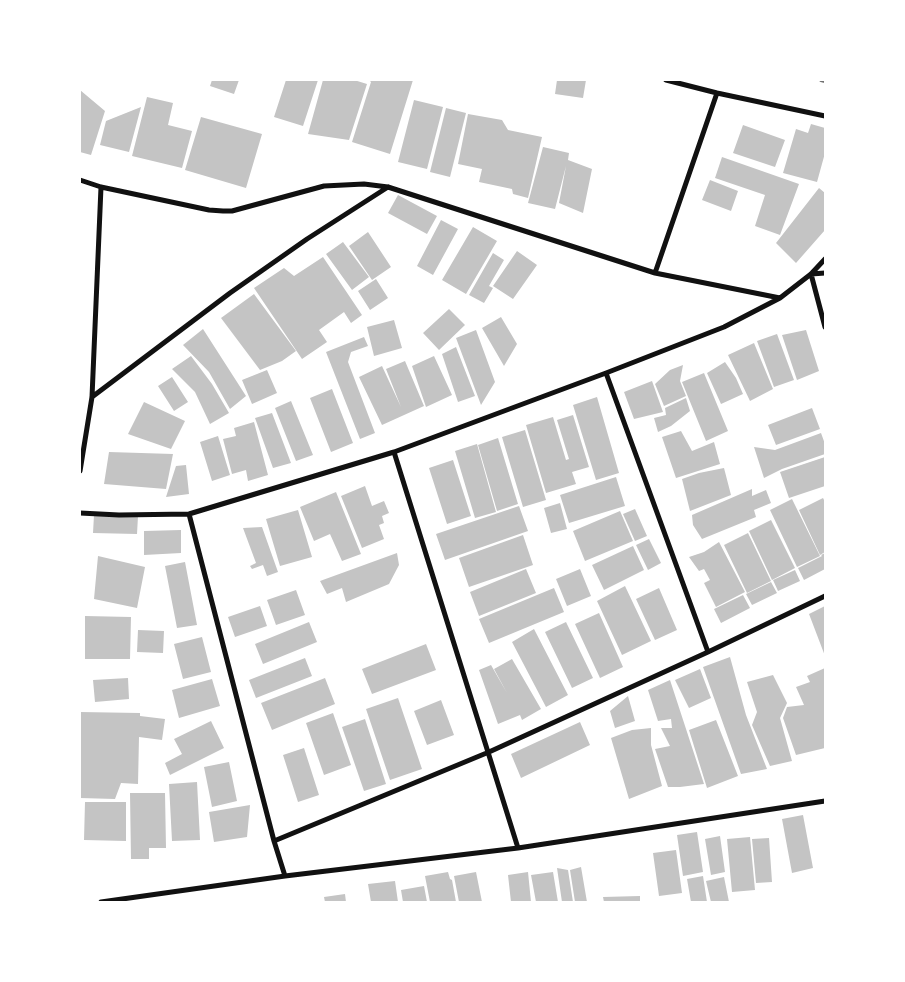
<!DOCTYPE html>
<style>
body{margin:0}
#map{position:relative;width:905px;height:982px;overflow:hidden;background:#fff;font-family:"Noto Sans",sans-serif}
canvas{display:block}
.frame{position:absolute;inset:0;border:81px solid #fff;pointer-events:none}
</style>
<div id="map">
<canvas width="905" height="982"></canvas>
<div class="frame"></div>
</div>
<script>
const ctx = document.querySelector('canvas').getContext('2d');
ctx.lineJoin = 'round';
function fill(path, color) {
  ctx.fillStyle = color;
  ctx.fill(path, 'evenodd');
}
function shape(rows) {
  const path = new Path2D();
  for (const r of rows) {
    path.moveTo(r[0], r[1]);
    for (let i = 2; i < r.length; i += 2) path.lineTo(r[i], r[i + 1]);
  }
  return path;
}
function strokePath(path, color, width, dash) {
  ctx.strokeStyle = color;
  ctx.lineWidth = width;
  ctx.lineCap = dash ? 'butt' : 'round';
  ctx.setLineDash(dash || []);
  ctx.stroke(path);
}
fill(shape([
 [212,80,239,80,234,94,210,86],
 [286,80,318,80,303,126,274,117],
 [323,80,354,80,367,84,349,140,308,134],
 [369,80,413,80,390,154,352,142,371,82],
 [557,80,586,80,583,98,555,94],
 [80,90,105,111,91,155,80,152],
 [147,97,173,103,168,125,192,131,182,168,132,156],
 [414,100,443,107,427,169,398,162],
 [141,107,129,152,100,145,106,121],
 [446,108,466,113,450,177,430,172],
 [468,114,502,120,508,130,542,137,528,198,513,194,512,189,479,182,482,169,458,164],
 [201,117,262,134,246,188,185,170],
 [811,124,825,128,825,153,817,182,783,173,796,129,808,133],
 [743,125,785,140,775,167,733,153],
 [543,147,569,153,568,160,592,169,583,213,559,203,566,166,555,209,528,203],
 [722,157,799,184,780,235,755,226,765,195,715,178],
 [710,180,738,191,731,211,702,200],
 [819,188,825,193,825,230,796,263,776,243],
 [398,195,437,216,427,234,388,213],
 [441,220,458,229,433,275,417,266],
 [473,227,497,241,466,294,442,280],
 [368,232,391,267,372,280,349,246],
 [343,242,369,277,352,290,326,254],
 [517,251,537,265,513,299,493,286],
 [493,253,504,260,489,286,493,288,484,303,469,295],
 [323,257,362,315,351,323,344,312,319,330,327,342,302,359,254,288,284,268,294,276],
 [376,279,388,298,370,310,358,291],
 [254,294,296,351,282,361,260,370,221,318],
 [449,309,465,325,439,350,423,333],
 [501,317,517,344,504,366,482,328],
 [394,320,402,348,374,356,367,327],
 [203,329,246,396,230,409,209,372,183,345],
 [476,330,495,382,481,405,456,338],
 [806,330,819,371,797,380,782,335],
 [777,334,794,380,774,387,757,341],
 [364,337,368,346,351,352,348,362,375,433,360,439,326,352],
 [754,343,773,389,750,401,728,355],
 [456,347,475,396,458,402,442,354],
 [191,356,212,384,229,413,210,424,195,392,172,369],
 [434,356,452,395,426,407,412,366],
 [405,361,424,406,382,425,359,377,382,366,401,407,386,369],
 [725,362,736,378,743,394,721,404,707,373],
 [683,365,680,381,686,396,664,406,655,384,670,370],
 [267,370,277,393,252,404,242,380],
 [704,373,728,431,706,441,682,382],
 [172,377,188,402,174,411,158,386],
 [652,381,663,412,634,419,624,392],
 [332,389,353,443,331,452,310,398],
 [597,397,619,473,596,480,573,405],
 [686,398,690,411,671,426,658,432,654,418,666,415,665,408],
 [291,401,313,455,296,461,275,408],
 [144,402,185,421,171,449,128,434],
 [812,408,820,429,776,445,768,425],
 [272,413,291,463,273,468,255,418],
 [573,415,589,467,572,472,576,484,546,493,526,425,553,417,566,460,569,459,557,420],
 [254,422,268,475,248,481,246,470,232,474,223,439,236,436,234,428],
 [525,430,546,500,523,507,502,437],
 [681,431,692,451,714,442,720,464,676,478,662,437],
 [821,433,825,444,825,454,782,469,764,478,754,447,775,450],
 [218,436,230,475,212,481,200,442],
 [498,438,518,504,497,511,478,445],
 [477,444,496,512,475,518,455,451],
 [109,452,173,454,166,489,104,484],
 [825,457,825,486,789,498,780,472],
 [453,460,471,516,447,524,429,468],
 [186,465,189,494,166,497,176,466],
 [724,468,731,495,690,511,682,479,699,473],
 [616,477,625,506,569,523,560,495],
 [365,486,372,506,384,501,389,513,382,516,384,523,379,525,384,539,362,548,341,496],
 [752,489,752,496,766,490,771,503,754,510,756,517,702,539,693,525,692,515],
 [336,492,361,554,342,561,330,534,314,541,300,507],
 [823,498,825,502,825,552,820,555,799,510],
 [792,499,820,556,797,567,770,510],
 [560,503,567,529,551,533,544,508],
 [519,506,528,531,445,560,436,534],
 [635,509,647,536,635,541,623,514],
 [298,510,312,557,280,566,266,519],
 [620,511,633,541,585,561,573,531],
 [94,515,138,516,137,534,93,533],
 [771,520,795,568,772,580,749,531],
 [262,527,278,572,267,576,263,565,252,569,250,566,256,563,243,528],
 [181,530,181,553,144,555,144,531],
 [748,533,771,581,747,593,724,545],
 [523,535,533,565,469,587,459,558],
 [649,539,661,563,648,570,636,545],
 [719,542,745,592,716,607,704,583,710,580,704,569,699,571,689,557,704,552],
 [633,546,644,570,604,590,592,565],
 [397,553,399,565,389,584,346,602,342,588,327,594,320,581],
 [825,553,825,569,804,580,798,568,822,556,821,555],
 [98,556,145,567,137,608,94,599],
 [185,562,197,625,177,628,165,566],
 [526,569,536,593,479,616,470,592],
 [580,569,591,596,567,606,556,579],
 [795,570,800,581,778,591,773,580],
 [771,582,777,593,752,605,746,594],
 [625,586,651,641,622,655,597,601],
 [554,588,564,612,489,643,479,619],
 [659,588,677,630,655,640,636,599],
 [296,590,305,615,276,625,267,600],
 [743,595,750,608,721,623,714,609],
 [260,606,267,626,235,637,228,617],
 [825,606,825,656,809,614],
 [599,613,623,667,600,678,575,624],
 [85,616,131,617,130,659,85,659],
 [309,622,317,642,263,664,255,644],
 [566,622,593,678,572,688,545,632],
 [534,629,568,695,546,707,512,642],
 [138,630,164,631,163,653,137,652],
 [202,637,211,672,183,679,174,644],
 [426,644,436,670,372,694,362,669],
 [730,657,746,715,767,769,741,774,703,667],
 [305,658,312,676,256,698,249,680],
 [512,659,541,709,522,720,520,715,498,724,479,670,491,665,507,693,494,669],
 [825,668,825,748,796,755,783,718,787,707,804,705,796,687,810,682,807,676],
 [700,669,711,698,689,708,675,680],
 [773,675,787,703,780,718,792,761,770,766,752,725,757,712,747,682],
 [128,678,129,699,95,702,93,680],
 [325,678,335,704,272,730,261,703],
 [212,679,220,706,179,718,172,690],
 [670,680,704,784,680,787,668,787,655,749,670,746,661,728,672,728,671,719,658,721,648,690],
 [628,696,635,721,615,728,610,711],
 [398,698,422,769,390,780,366,709],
 [441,700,454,735,427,745,414,711],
 [80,712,140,713,140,716,165,719,162,740,139,737,138,784,121,783,115,799,80,798],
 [333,713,351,765,324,775,306,723],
 [365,719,386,784,364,791,342,727],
 [716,720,738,776,707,788,689,730],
 [211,721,224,748,170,775,165,763,182,754,174,739],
 [580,722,590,745,521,778,511,754],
 [651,728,651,745,662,786,629,799,611,738,632,730],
 [304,748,319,795,298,802,283,755],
 [229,762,237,801,212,807,204,767],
 [197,782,200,840,172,841,169,784],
 [130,793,165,793,166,848,149,848,149,859,131,859],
 [85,802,126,802,126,841,84,840],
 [250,805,247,837,214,842,209,812],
 [803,815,813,868,792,873,782,819],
 [697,832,703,872,683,876,677,835],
 [720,836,725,872,711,875,705,839],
 [750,837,755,890,732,892,727,839],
 [769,838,772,882,756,883,752,839],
 [676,850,682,893,659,896,653,853],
 [581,867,587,902,575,902,570,870],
 [557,868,568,870,573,902,562,902],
 [448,872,450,879,452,880,456,902,430,902,425,876],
 [476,872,482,902,459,902,454,876],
 [528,872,531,902,511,902,508,875],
 [553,872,558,902,536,902,531,875],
 [703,876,707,902,691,902,687,879],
 [724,877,729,902,711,902,706,881],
 [395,881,398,902,371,902,368,884],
 [424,886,427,902,403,902,401,890],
 [345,894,346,902,325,902,324,897],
 [640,896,640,902,604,902,603,897]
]), '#c4c4c4');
strokePath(shape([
 [666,80,717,93,825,116],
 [80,180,101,187,209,210,223,211,232,211,324,186,364,184,388,187,655,273,780,298],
 [655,273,717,93],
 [825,273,811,274,825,327],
 [606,373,708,652],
 [92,397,230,293,307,239,388,187],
 [394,452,518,848],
 [80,471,92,397,101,187],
 [80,513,119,515,189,514,394,452,606,373,724,327,780,298,811,274,825,259],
 [189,514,274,841],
 [285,876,274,841,489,752,708,652,825,596],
 [101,902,285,876,518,848,825,801]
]), '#111', 5);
strokePath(shape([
 [821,80,825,81]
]), '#707070', 4);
</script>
